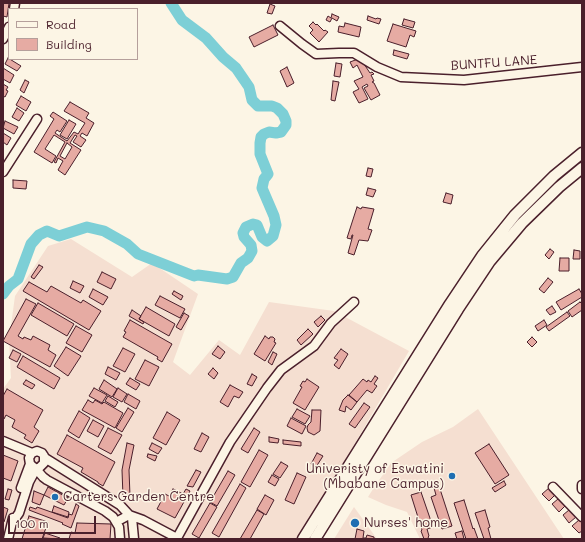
<!DOCTYPE html>
<style>
body{margin:0}
#map{position:relative;width:585px;height:542px;overflow:hidden;background:#fcf5e5;font-family:Mali,sans-serif}
canvas{display:block}
.frame{position:absolute;inset:0;border:4px solid #4a1f2b;pointer-events:none}
.legend{position:absolute;left:8px;top:8px;width:130px;height:52px;box-sizing:border-box;background:#fcf5e5;border:1px solid #b59f9b;margin:0;padding:5px 7px;list-style:none;font-size:12px;color:#4a1f2b}
.legend li{display:flex;align-items:center;gap:8px;height:20px}
.legend b{width:20px;border:1px solid #b59f9b}
.scale{position:absolute;left:8px;top:516px;width:88px;height:18px;box-sizing:border-box;border:2px solid #4a1f2b;border-top:0;padding-left:5px;font-size:12px;line-height:14px;white-space:nowrap;color:#4a1f2b;-webkit-text-stroke:3px #fcf5e5;paint-order:stroke}
</style>
<div id="map">
<canvas width="585" height="542"></canvas>
<div class="frame"></div>
<ul class="legend">
<li><b style="height:5px;background:#fcf5e5"></b>Road</li>
<li><b style="height:11px;background:#e6aba3"></b>Building</li>
</ul>
<div class="scale">100 m</div>
</div>
<script>
const ctx = document.querySelector('canvas').getContext('2d');
ctx.lineJoin = 'round';
function fill(path, color) {
  ctx.fillStyle = color;
  ctx.fill(path, 'evenodd');
}
function shape(rows) {
  const path = new Path2D();
  for (const r of rows) {
    path.moveTo(r[0], r[1]);
    for (let i = 2; i < r.length; i += 2) path.lineTo(r[i], r[i + 1]);
  }
  return path;
}
function strokePath(path, color, width, dash) {
  ctx.strokeStyle = color;
  ctx.lineWidth = width;
  ctx.lineCap = dash ? 'butt' : 'round';
  ctx.setLineDash(dash || []);
  ctx.stroke(path);
}
function label(font, color, halo, rows, align = 'center') {
  ctx.font = font + ' Mali,sans-serif';
  ctx.lineWidth = 3;
  ctx.setLineDash([]);
  ctx.textBaseline = 'middle';
  ctx.strokeStyle = halo;
  ctx.fillStyle = color;
  for (const [text, x, y, turn = 0] of rows) {
    ctx.save();
    ctx.translate(x, y);
    ctx.rotate((+turn || 0) * Math.PI / 180);
    ctx.textAlign = isNaN(turn) ? turn : align;
    if (halo) ctx.strokeText(text, 0, 0);
    ctx.fillText(text, 0, 0);
    ctx.restore();
  }
}
fill(shape([
 [71,239,132,277,152,263,198,294,173,362,190,375,219,340,240,355,269,302,334,311,409,351,299,539,3,539,3,389,11,378,9,340,15,296,48,246],
 [478,409,564,539,420,539,407,512,386,505,368,497,373,489,391,463,422,442,453,427],
 [354,507,377,539,334,539]
]), '#f5dfd1');
strokePath(shape([
 [3,294,9,286,18,279,31,244,39,235,47,231,59,236,87,227,104,231,127,244,138,254,194,276,198,275,227,279,233,277,241,263,248,258,252,251,251,245,244,237,243,233,246,227,253,224,257,225,262,237,267,241,273,236,276,225,274,216,262,188,264,179,268,174,260,154,260,143,261,137,264,134,269,132,276,133,281,132,286,125,286,121,283,114,277,108,272,106,258,106,252,100,249,87,236,68,223,57,206,38,182,20,171,3]
]), '#7dcfd6', 11);
const building = shape([
 [3,3,9,3,7,17,3,16,3,3],
 [270,4,275,6,272,14,267,13,270,4],
 [332,14,339,17,337,21,332,18,330,22,326,20,328,16,331,18,332,14],
 [368,16,376,19,377,18,381,19,379,24,367,20,368,16],
 [404,19,415,22,413,28,402,25,404,19],
 [313,22,316,25,317,24,324,31,325,30,328,32,319,42,310,33,313,30,309,26,313,22],
 [345,23,361,27,359,37,338,32,339,26,344,27,345,23],
 [393,24,416,31,414,37,410,35,406,47,387,41,393,24],
 [273,25,278,35,254,47,249,37,273,25],
 [394,50,409,54,407,59,393,55,394,50],
 [8,58,21,66,17,71,5,64,8,58],
 [358,59,360,62,362,61,370,73,372,72,374,74,371,75,374,81,372,82,374,83,380,95,371,100,364,88,368,86,367,84,362,87,368,99,359,103,353,92,359,89,354,81,363,77,357,65,353,68,350,62,358,59],
 [336,63,342,64,340,77,334,76,336,63],
 [287,67,294,83,287,87,280,71,287,67],
 [3,68,14,75,10,83,3,79,3,68],
 [25,80,29,82,24,93,20,90,25,80],
 [333,81,339,82,335,101,331,100,333,81],
 [3,84,8,87,6,90,8,91,5,97,3,96,3,84],
 [21,96,31,102,26,111,16,105,21,96],
 [70,102,89,113,86,118,94,123,87,136,82,133,80,136,86,140,81,147,73,142,77,136,75,135,70,143,81,150,65,175,58,170,63,161,58,158,56,163,54,162,65,142,54,135,45,149,56,156,52,163,34,152,54,119,50,116,53,112,67,121,60,132,57,130,55,133,67,141,74,132,78,134,85,123,64,111,70,102],
 [67,143,72,147,65,159,60,156,67,143],
 [17,108,24,113,19,121,12,117,17,108],
 [69,120,76,124,67,139,60,135,69,120],
 [5,121,18,127,14,134,3,128,5,121],
 [3,133,11,138,7,145,3,142,3,133],
 [368,168,373,169,371,177,366,176,368,168],
 [13,180,27,181,26,189,13,188,13,180],
 [368,188,376,190,373,197,366,195,368,188],
 [446,193,453,195,451,204,443,202,446,193],
 [357,207,361,209,362,207,374,209,368,229,372,230,368,241,359,240,354,255,348,253,353,235,352,235,351,239,347,238,357,207],
 [550,249,554,252,549,259,545,255,550,249],
 [574,250,580,251,580,259,573,259,574,250],
 [560,258,569,258,569,271,559,271,560,258],
 [39,265,43,267,34,279,31,277,39,265],
 [102,272,116,279,111,289,97,282,102,272],
 [548,278,553,282,544,293,539,289,548,278],
 [73,281,84,286,80,293,70,288,73,281],
 [29,282,47,292,51,286,81,303,83,300,101,311,89,330,23,291,29,282],
 [93,289,108,297,103,305,89,297,93,289],
 [579,289,582,294,582,297,561,310,556,302,579,289],
 [174,291,183,296,181,300,172,294,174,291],
 [160,296,185,309,180,318,155,305,160,296],
 [26,299,36,304,18,336,23,339,24,337,31,340,33,336,50,345,48,350,56,355,50,367,3,341,26,299],
 [580,302,582,304,582,310,572,317,568,311,580,302],
 [38,303,74,324,67,336,31,315,38,303],
 [552,306,556,312,550,315,546,310,552,306],
 [146,307,175,324,169,336,139,319,146,307],
 [132,310,141,316,139,319,144,322,143,324,129,316,132,310],
 [567,312,570,316,549,331,546,327,567,312],
 [184,313,189,316,181,330,176,327,184,313],
 [321,316,325,320,318,327,314,322,321,316],
 [130,320,172,344,162,362,157,359,158,357,123,337,126,332,124,331,130,320],
 [544,320,547,325,538,331,535,326,544,320],
 [76,326,92,335,82,352,66,343,76,326],
 [308,329,313,334,301,345,297,340,308,329],
 [265,336,269,339,270,337,273,337,275,339,274,342,276,343,265,361,254,354,265,336],
 [532,337,537,342,532,347,527,342,532,337],
 [218,346,225,352,220,359,212,354,218,346],
 [66,347,81,356,68,376,54,366,66,347],
 [123,348,135,354,125,372,113,366,123,348],
 [341,349,348,354,339,369,334,365,338,360,334,358,341,349],
 [13,350,21,354,17,362,9,358,13,350],
 [273,352,277,354,272,365,268,362,273,352],
 [23,356,60,378,54,389,17,367,23,356],
 [145,360,159,367,149,386,135,379,145,360],
 [108,367,120,373,116,380,105,374,108,367],
 [213,368,218,373,214,379,208,374,213,368],
 [252,374,257,377,252,386,247,384,252,374],
 [375,376,378,378,374,384,377,386,372,393,367,390,357,402,349,395,363,379,367,382,368,380,371,382,375,376],
 [130,378,140,384,136,390,126,384,130,378],
 [307,379,319,387,305,410,293,403,302,387,300,386,303,381,305,382,307,379],
 [26,380,35,385,32,389,23,384,26,380],
 [104,380,117,389,112,397,99,389,104,380],
 [230,385,243,392,239,398,234,396,228,407,220,402,230,385],
 [94,388,107,395,102,403,89,396,94,388],
 [118,388,127,394,122,402,113,397,118,388],
 [7,389,43,410,34,427,39,431,32,443,24,438,26,435,12,427,15,420,6,415,4,419,3,418,3,396,7,389],
 [128,394,140,401,136,409,124,402,128,394],
 [348,395,357,402,351,410,346,406,345,412,339,410,343,400,348,395],
 [108,396,118,402,115,407,105,401,108,396],
 [88,400,93,403,95,400,102,404,104,402,123,413,115,428,82,410,88,400],
 [364,403,370,407,355,428,349,424,364,403],
 [128,408,134,412,122,432,116,428,128,408],
 [297,409,310,416,305,424,292,417,297,409],
 [312,410,321,410,320,431,314,435,308,432,307,428,308,425,311,422,312,410],
 [79,411,90,418,79,438,68,431,79,411],
 [167,412,180,420,166,445,153,438,167,412],
 [291,418,306,426,302,434,287,426,291,418],
 [93,420,104,426,98,437,87,431,93,420],
 [108,428,122,435,111,454,98,447,108,428],
 [254,428,260,432,248,453,241,449,254,428],
 [202,433,209,437,201,452,194,449,202,433],
 [67,435,115,462,103,486,98,483,98,482,81,472,83,468,57,454,67,435],
 [269,437,279,439,278,443,269,442,269,437],
 [283,440,301,442,301,446,283,444,283,440],
 [127,443,134,445,129,470,130,496,123,497,122,470,127,443],
 [152,443,162,448,158,454,149,449,152,443],
 [489,444,509,475,495,484,475,453,489,444],
 [259,450,268,455,250,487,241,482,259,450],
 [317,453,323,456,316,467,311,464,317,453],
 [148,454,157,456,155,461,147,457,148,454],
 [3,455,18,461,11,481,3,478,3,455],
 [281,462,288,466,280,478,273,474,281,462],
 [196,470,201,472,193,487,187,486,196,470],
 [228,471,235,475,217,506,210,502,228,471],
 [297,473,306,477,294,504,285,500,297,473],
 [272,475,279,479,275,486,268,482,272,475],
 [504,481,506,485,495,492,492,488,504,481],
 [240,484,246,488,219,537,212,533,240,484],
 [439,486,452,526,442,529,431,497,436,495,434,488,439,486],
 [48,487,68,498,64,505,44,495,48,487],
 [549,488,555,495,549,501,542,494,549,488],
 [8,489,12,490,9,500,5,499,8,489],
 [173,489,183,494,186,489,190,491,175,518,157,509,165,494,169,496,173,489],
 [34,491,44,495,40,505,32,502,34,491],
 [421,492,433,527,427,529,429,536,428,537,429,539,424,539,421,531,422,530,411,495,421,492],
 [265,495,274,500,266,515,257,509,265,495],
 [558,499,565,506,559,512,552,504,558,499],
 [464,500,473,529,474,528,478,539,466,539,454,503,464,500],
 [210,503,217,507,199,538,192,534,210,503],
 [76,504,79,506,71,528,62,524,63,523,29,510,30,507,36,509,37,507,68,518,69,514,72,515,76,504],
 [54,506,69,512,68,517,52,512,54,506],
 [3,507,8,509,4,522,3,522,3,507],
 [257,510,264,514,250,539,240,539,257,510],
 [485,510,490,527,488,528,491,539,484,539,475,513,485,510],
 [569,510,576,517,569,523,563,515,569,510],
 [29,516,48,522,42,539,22,539,29,516],
 [579,520,582,523,582,531,579,533,572,526,579,520],
 [77,523,111,524,110,539,69,539,71,532,75,533,77,523],
 [357,529,364,531,363,538,366,538,367,535,374,537,374,539,355,539,357,529],
 [462,531,464,539,457,539,455,533,462,531],
 [45,533,60,538,59,539,43,538,45,533]
]);
fill(building, '#e6aba3');
strokePath(building, '#4a1f2b', 1);
const minor = shape([
 [14,9,15,3],
 [280,26,302,44,316,54,339,53,354,53,377,67,401,77,464,80,582,67],
 [3,39,9,27],
 [3,172,37,119],
 [3,441,32,453],
 [45,458,120,505,132,518,134,539],
 [582,485,582,489],
 [553,487,582,517],
 [21,488,30,464],
 [116,522,129,515,143,520,177,538,230,442,267,388,281,370,314,346,331,323,354,302],
 [12,523,19,513,29,482,36,469,40,467,44,463,44,456,42,453,37,451,32,453,29,458,30,464,36,469,43,477,47,480,105,511,113,517,119,527,120,539],
 [8,539,13,518]
]);
const major = shape([
 [303,539,450,304,482,256,515,215,554,176,582,153],
 [315,539,458,309,490,261,522,223,559,187,582,168]
]);
strokePath(minor, '#4a1f2b', 11);
strokePath(major, '#4a1f2b', 13);
strokePath(minor, '#fcf5e5', 8);
strokePath(major, '#fcf5e5', 10);
for (const [x, y, r, color] of [
 [452,476,4,"#1f6fb2"],
 [55,497,4,"#1f6fb2"],
 [355,523,5,"#1f6fb2"]
]) {
  const dot = new Path2D();
  dot.arc(x, y, r, 0, 2 * Math.PI);
  ctx.fillStyle = color;
  ctx.fill(dot);
  strokePath(dot, '#fcf5e5', 1.5);
}
label('13px', '#4a1f2b', '#fcf5e5', [
 ["BUNTFU LANE",494,63,-4]
]);
label('13px', '#4a1f2b', '#fcf5e5', [
 ["Univeristy of Eswatini",444,469,"right"],
 ["(Mbabane Campus)",444,484,"right"],
 ["Carters Garden Centre",63,497],
 ["Nurses' home",364,523]
], 'left');
</script>
